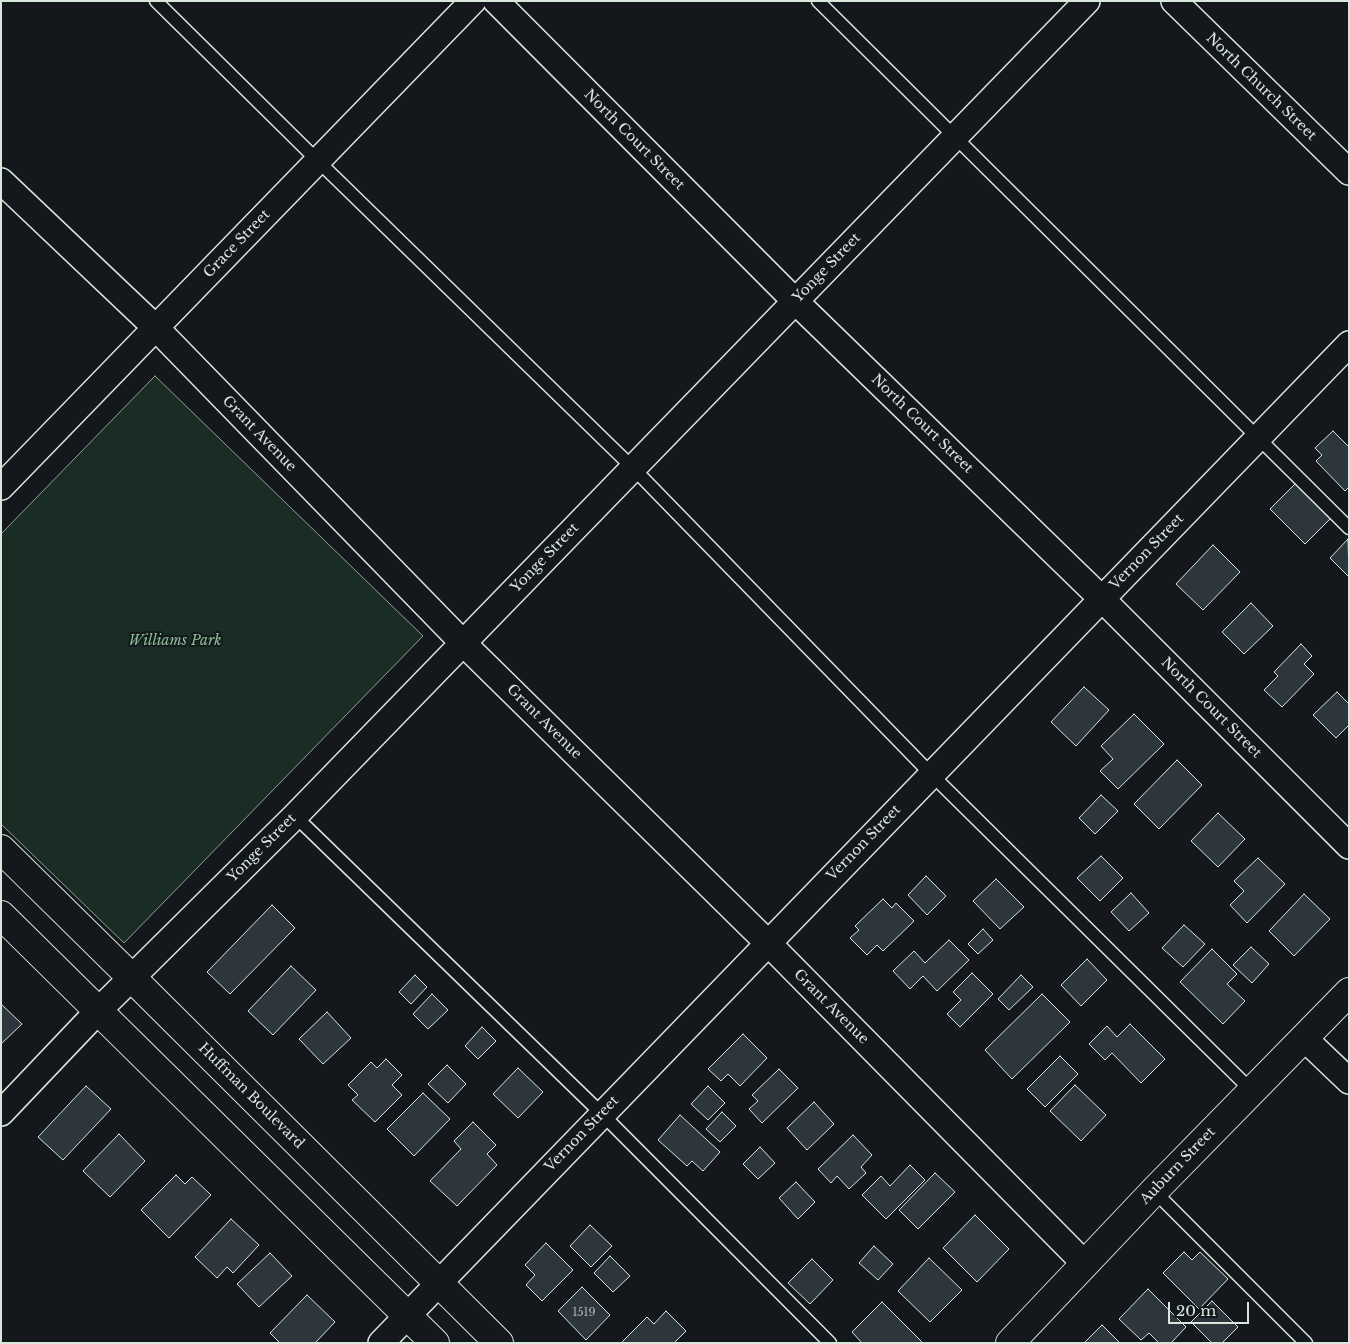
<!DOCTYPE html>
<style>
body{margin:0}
#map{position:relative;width:1350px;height:1344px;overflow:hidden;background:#14181c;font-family:"Libre Baskerville",serif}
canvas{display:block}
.frame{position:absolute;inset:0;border:2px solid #d8e6dc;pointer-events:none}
.scale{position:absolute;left:1168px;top:1302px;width:81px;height:22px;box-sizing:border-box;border:2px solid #d8e6dc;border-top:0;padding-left:6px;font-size:15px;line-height:18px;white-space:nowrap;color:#d8e6dc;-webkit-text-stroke:4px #14181c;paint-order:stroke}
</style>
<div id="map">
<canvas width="1350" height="1344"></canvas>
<div class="frame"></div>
<div class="scale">20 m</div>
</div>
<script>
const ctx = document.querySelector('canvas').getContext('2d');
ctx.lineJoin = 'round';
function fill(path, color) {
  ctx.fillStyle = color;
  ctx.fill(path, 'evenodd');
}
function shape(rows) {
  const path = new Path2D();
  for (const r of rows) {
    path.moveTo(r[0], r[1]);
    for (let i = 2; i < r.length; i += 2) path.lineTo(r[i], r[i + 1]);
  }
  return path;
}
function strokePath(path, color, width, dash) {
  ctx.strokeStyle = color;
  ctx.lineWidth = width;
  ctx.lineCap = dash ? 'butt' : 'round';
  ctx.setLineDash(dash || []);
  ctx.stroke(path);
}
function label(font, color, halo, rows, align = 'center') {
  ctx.font = font + ' "Libre Baskerville",serif';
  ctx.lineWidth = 4;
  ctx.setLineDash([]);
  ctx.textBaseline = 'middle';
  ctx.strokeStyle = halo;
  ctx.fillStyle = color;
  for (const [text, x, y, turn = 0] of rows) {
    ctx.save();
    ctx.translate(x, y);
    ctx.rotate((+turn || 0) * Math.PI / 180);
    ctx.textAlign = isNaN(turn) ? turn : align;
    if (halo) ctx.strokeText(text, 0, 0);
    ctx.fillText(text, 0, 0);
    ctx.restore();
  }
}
const green = shape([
 [155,376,423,636,124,943,1,824,1,534,155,376]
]);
fill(green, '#1a2d24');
strokePath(green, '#939e99', 1);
const building = shape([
 [1333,431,1349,447,1349,487,1345,491,1316,461,1322,455,1315,448,1333,431],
 [1295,484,1330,519,1305,544,1270,509,1295,484],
 [1348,539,1349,576,1348,576,1330,558,1348,539],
 [1213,545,1240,572,1203,610,1176,584,1213,545],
 [1251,603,1273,626,1244,654,1222,632,1251,603],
 [1301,644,1312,656,1304,664,1314,674,1282,707,1264,690,1278,676,1274,672,1301,644],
 [1084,687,1109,710,1076,746,1051,722,1084,687],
 [1337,692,1349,704,1349,725,1336,738,1313,715,1337,692],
 [1134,714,1164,744,1118,789,1100,771,1113,759,1101,746,1134,714],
 [1177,760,1202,785,1159,829,1134,804,1177,760],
 [1101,795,1118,811,1095,834,1079,818,1101,795],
 [1218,813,1245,839,1218,867,1191,841,1218,813],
 [1101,856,1123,878,1100,901,1077,878,1101,856],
 [1258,858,1285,884,1247,923,1230,905,1244,891,1234,881,1258,858],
 [926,876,946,896,927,915,908,895,926,876],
 [996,879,1024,907,1000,929,973,901,996,879],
 [1131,893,1149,913,1129,931,1111,912,1131,893],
 [1304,894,1330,919,1294,956,1269,931,1304,894],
 [883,899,892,908,896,903,914,921,883,951,877,945,867,955,850,938,859,930,855,926,883,899],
 [272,905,295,928,230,994,207,972,272,905],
 [1184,925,1205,944,1183,967,1162,948,1184,925],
 [983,929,993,940,978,954,968,944,983,929],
 [949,940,969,960,937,991,923,976,910,989,893,971,914,951,925,963,949,940],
 [1251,947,1269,964,1252,983,1233,965,1251,947],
 [1212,949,1237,974,1227,984,1245,1001,1223,1024,1180,982,1212,949],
 [1087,959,1107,980,1081,1006,1061,985,1087,959],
 [291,966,316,990,273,1035,248,1011,291,966],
 [972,973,993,994,960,1027,947,1014,961,1000,953,992,972,973],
 [415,975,427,987,411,1004,399,992,415,975],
 [1021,975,1033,987,1009,1010,998,999,1021,975],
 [432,994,448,1010,428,1029,413,1014,432,994],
 [1042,994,1070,1022,1012,1079,985,1050,1042,994],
 [1,1004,22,1024,1,1044,1,1004],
 [327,1012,351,1038,323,1064,299,1039,327,1012],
 [1130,1024,1165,1059,1141,1083,1112,1053,1105,1060,1089,1044,1107,1026,1117,1037,1130,1024],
 [482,1027,496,1041,478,1059,465,1046,482,1027],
 [743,1034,767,1058,740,1086,728,1074,721,1081,708,1069,743,1034],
 [1060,1056,1078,1074,1045,1107,1027,1089,1060,1056],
 [386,1059,402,1075,392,1085,402,1095,375,1122,352,1100,358,1095,348,1085,371,1062,377,1068,386,1059],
 [447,1065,466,1084,448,1103,428,1084,447,1065],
 [518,1068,543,1092,518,1118,493,1094,518,1068],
 [779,1069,798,1088,762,1123,749,1109,758,1101,752,1095,779,1069],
 [1075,1085,1106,1115,1081,1141,1050,1111,1075,1085],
 [86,1086,111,1109,63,1160,38,1137,86,1086],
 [708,1086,725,1103,708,1120,691,1104,708,1086],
 [423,1093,450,1119,414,1156,387,1129,423,1093],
 [814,1102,834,1124,807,1150,787,1128,814,1102],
 [722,1112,736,1126,720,1142,706,1129,722,1112],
 [680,1115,720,1152,703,1171,692,1161,687,1166,658,1140,680,1115],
 [473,1122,496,1145,487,1154,497,1165,457,1206,430,1181,461,1149,454,1141,473,1122],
 [119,1134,145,1161,110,1197,83,1171,119,1134],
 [853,1135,872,1155,861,1167,866,1173,849,1189,837,1176,831,1183,818,1169,853,1135],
 [760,1147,775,1163,758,1179,743,1164,760,1147],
 [910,1165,925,1180,886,1219,862,1195,881,1176,890,1186,910,1165],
 [935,1173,955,1192,918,1229,899,1210,935,1173],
 [176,1175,185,1184,192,1177,211,1195,169,1238,141,1210,176,1175],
 [796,1182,815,1202,798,1219,779,1198,796,1182],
 [975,1215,1009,1249,977,1282,943,1248,975,1215],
 [231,1219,259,1245,233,1273,227,1267,217,1278,195,1257,231,1219],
 [590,1225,612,1246,591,1267,570,1246,590,1225],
 [546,1243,573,1270,542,1301,526,1285,535,1275,525,1265,546,1243],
 [874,1246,893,1264,878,1280,859,1263,874,1246],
 [1184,1252,1192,1260,1200,1252,1228,1279,1199,1309,1163,1273,1184,1252],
 [270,1253,292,1276,259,1307,237,1284,270,1253],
 [610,1256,630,1276,613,1292,594,1273,610,1256],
 [929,1258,962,1290,930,1322,898,1291,929,1258],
 [812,1259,833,1280,810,1304,788,1283,812,1259],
 [582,1287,610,1315,586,1340,558,1311,582,1287],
 [1148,1289,1186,1327,1171,1343,1159,1343,1149,1333,1141,1340,1119,1319,1148,1289],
 [307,1295,335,1322,315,1343,279,1343,279,1342,270,1333,307,1295],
 [1212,1301,1238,1327,1222,1343,1212,1343,1191,1322,1212,1301],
 [882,1302,923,1343,862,1343,852,1332,882,1302],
 [666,1311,686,1331,674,1343,621,1343,647,1317,654,1324,666,1311],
 [1102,1325,1120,1343,1084,1343,1102,1325]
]);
fill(building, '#2c363c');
strokePath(building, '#d8e6dc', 1);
const lane = shape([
 [156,1,318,161,633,468,931,774,1252,1091],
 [818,1,1349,528],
 [295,816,602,1114,830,1343],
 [1154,1191,1306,1343]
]);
const street = shape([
 [496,1,795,301,1102,599,1349,846],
 [1174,1,1349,172],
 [1,181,156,328,463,643,768,943,1085,1264],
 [1,487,473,1],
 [1304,1038,1349,1081],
 [1,1113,98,1011,295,816,1087,1],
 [381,1343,1349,344]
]);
const secondary = shape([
 [1,849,132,978,499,1343],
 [1,915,435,1343],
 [1010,1343,1154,1191,1349,992]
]);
strokePath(lane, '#d8e6dc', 15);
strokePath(street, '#d8e6dc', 28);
strokePath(secondary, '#d8e6dc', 30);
strokePath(lane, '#14181c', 12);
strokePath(street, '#14181c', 25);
strokePath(secondary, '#14181c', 28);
label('11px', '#adbab4', null, [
 ["1519",584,1313]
]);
label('14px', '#d8e6dc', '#14181c', [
 ["North Church Street",1261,87,44],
 ["North Court Street",634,140,45],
 ["Grace Street",237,244,-46],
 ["Yonge Street",827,268,-46],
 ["North Court Street",922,424,44],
 ["Grant Avenue",259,434,46],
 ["Vernon Street",1147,552,-46],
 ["Yonge Street",545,558,-46],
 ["North Court Street",1211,708,45],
 ["Grant Avenue",544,722,45],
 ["Vernon Street",864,843,-46],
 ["Yonge Street",262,848,-45],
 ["Grant Avenue",831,1007,45],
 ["Huffman Boulevard",251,1096,45],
 ["Vernon Street",582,1134,-46],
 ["Auburn Street",1178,1166,-46]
]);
label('italic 14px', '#8ac095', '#14181c', [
 ["Williams Park",175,641]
]);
</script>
